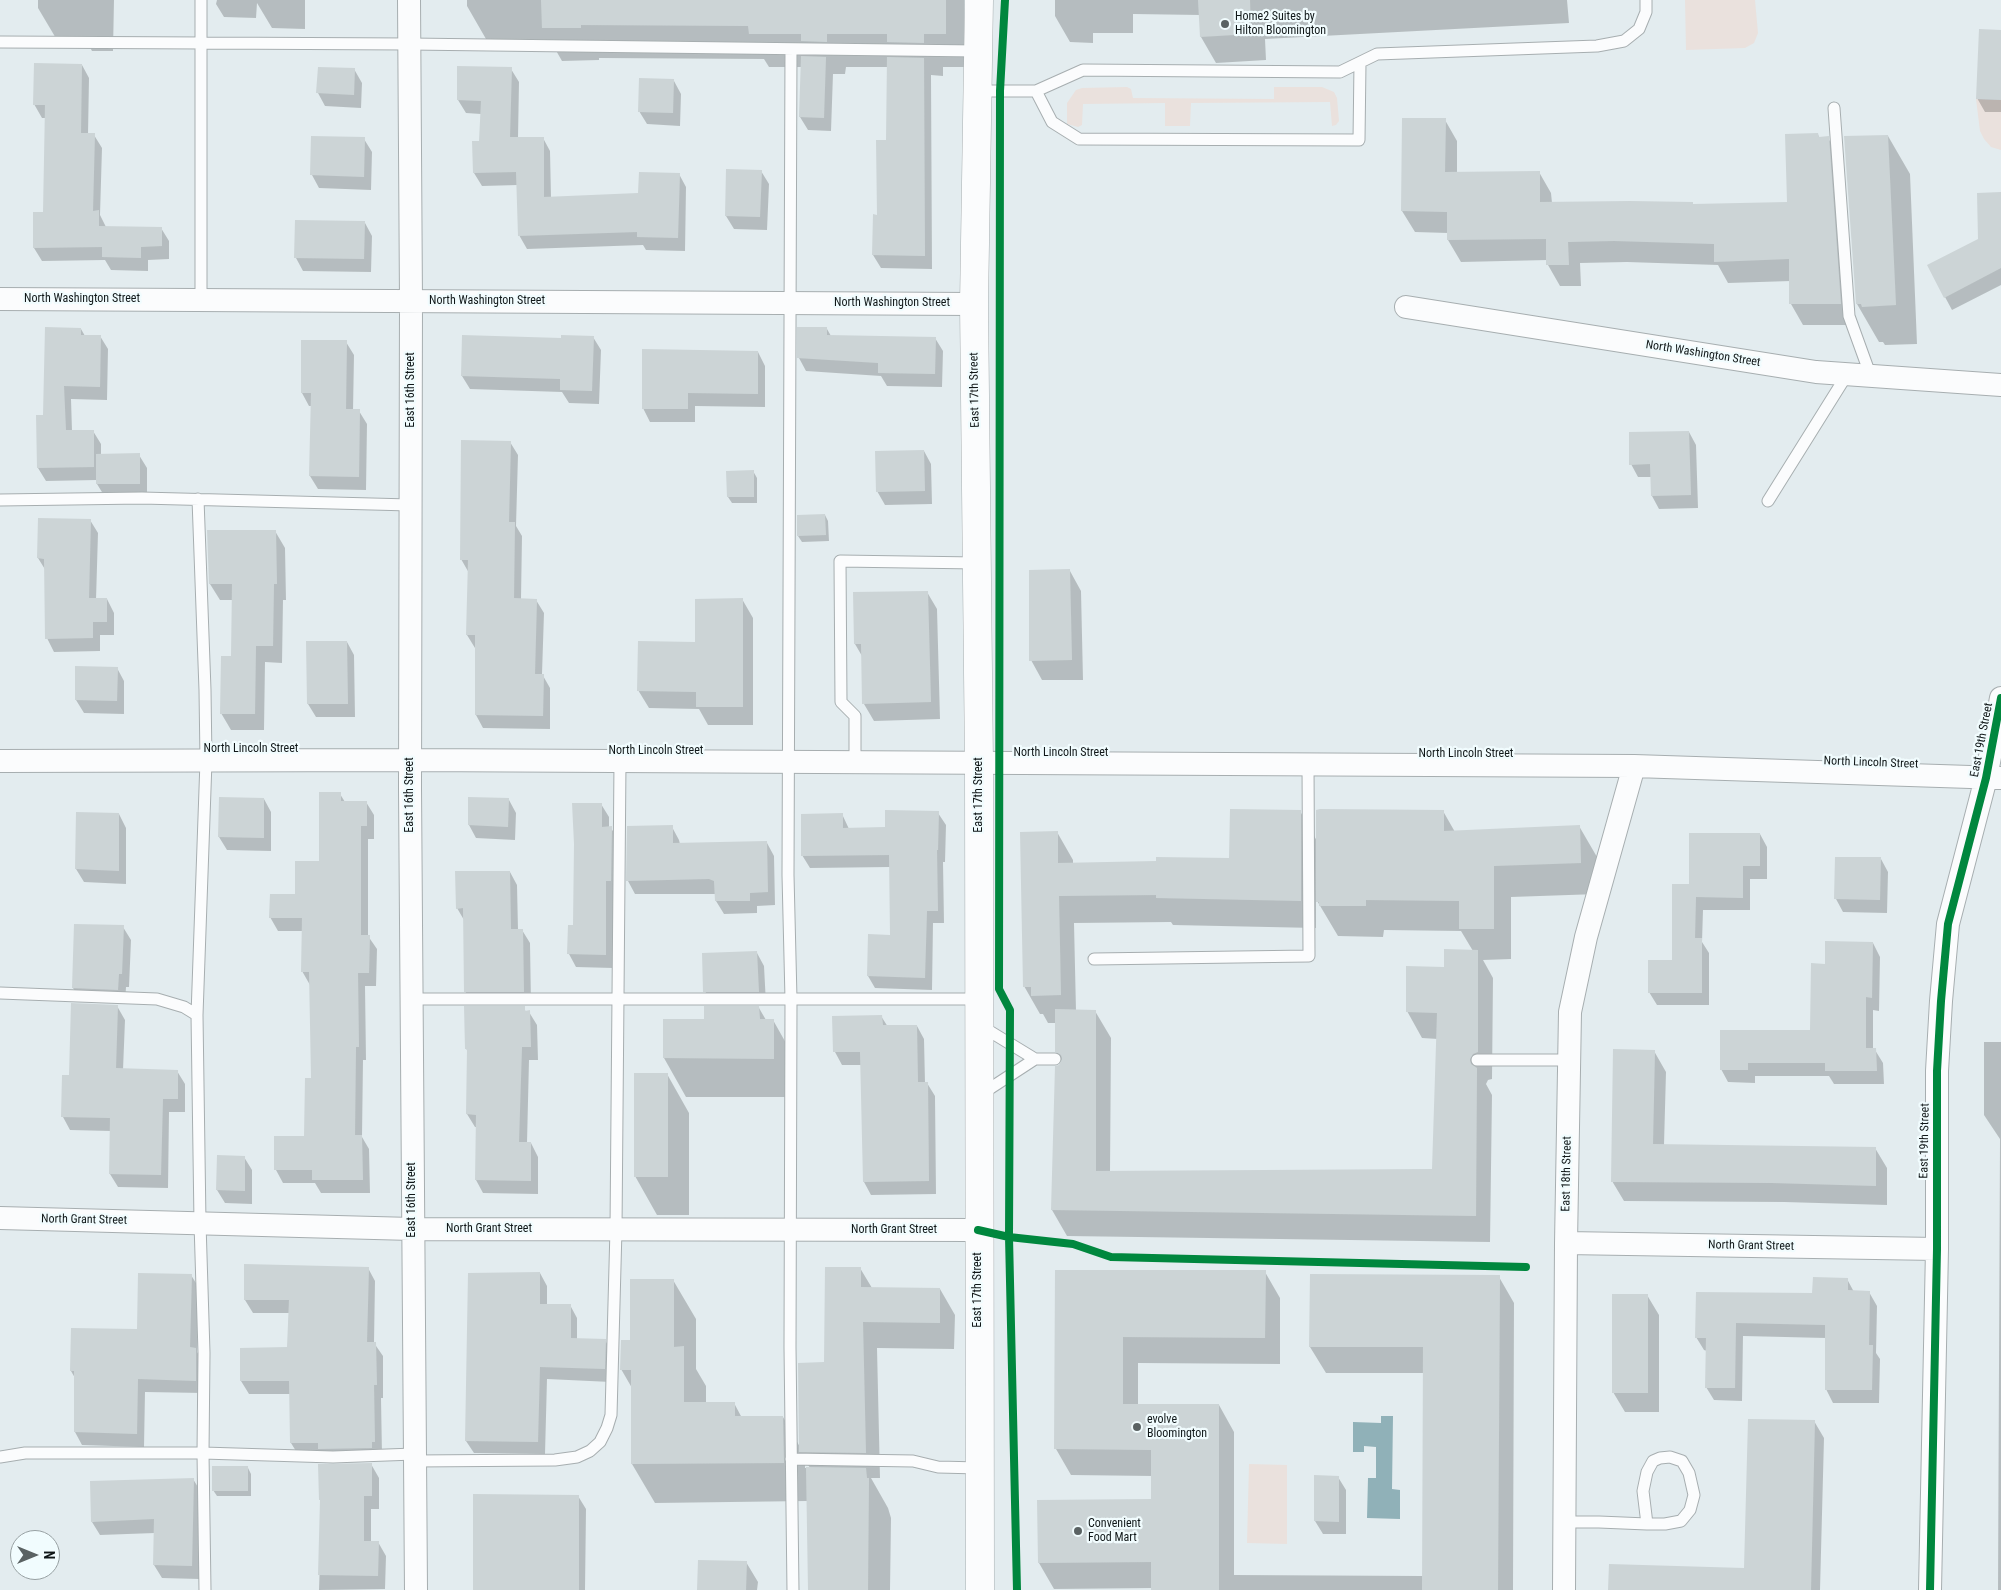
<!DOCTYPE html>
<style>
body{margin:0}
#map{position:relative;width:2001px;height:1590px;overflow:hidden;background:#e3ecef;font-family:"Roboto Condensed",sans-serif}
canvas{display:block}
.north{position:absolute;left:10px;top:1530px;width:50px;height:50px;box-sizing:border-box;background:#f1fcfe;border:1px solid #97a0a2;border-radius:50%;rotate:90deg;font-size:14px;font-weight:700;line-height:20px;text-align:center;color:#101718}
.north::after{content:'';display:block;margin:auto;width:18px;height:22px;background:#5a6263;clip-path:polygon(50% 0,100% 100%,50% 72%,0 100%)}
</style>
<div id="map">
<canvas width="2001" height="1590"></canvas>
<div class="north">N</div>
</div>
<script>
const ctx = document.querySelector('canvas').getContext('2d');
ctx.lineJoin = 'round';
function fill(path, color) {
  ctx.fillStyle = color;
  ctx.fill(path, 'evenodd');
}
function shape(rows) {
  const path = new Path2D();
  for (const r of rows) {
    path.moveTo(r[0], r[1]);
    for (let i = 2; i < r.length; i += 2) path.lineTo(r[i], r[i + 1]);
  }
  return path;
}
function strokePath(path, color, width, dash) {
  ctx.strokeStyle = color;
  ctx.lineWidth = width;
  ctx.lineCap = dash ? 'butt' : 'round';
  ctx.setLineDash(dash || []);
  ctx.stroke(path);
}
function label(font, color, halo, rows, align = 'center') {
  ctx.font = font + ' "Roboto Condensed",sans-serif';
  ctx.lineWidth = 4.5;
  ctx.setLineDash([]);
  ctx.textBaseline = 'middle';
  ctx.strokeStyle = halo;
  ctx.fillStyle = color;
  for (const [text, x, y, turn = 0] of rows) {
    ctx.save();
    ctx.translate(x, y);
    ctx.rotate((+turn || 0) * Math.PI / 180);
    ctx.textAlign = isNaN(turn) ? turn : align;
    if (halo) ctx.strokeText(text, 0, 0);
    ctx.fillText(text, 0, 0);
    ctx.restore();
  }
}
fill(shape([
 [1685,0,1755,0,1758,33,1754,43,1745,48,1686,50],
 [1127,87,1131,89,1133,98,1274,99,1274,87,1322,87,1334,92,1337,98,1339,121,1336,125,1332,126,1330,102,1191,103,1190,126,1165,126,1165,103,1083,104,1082,125,1078,127,1067,124,1067,103,1076,90,1082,88],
 [1976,99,2001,100,2001,150,1991,147,1984,139,1980,131],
 [1249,1464,1287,1465,1287,1544,1247,1543]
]), '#eae1dd');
fill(shape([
 [1381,1416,1393,1416,1392,1489,1400,1490,1400,1519,1367,1518,1368,1478,1376,1478,1376,1447,1364,1446,1364,1452,1353,1452,1353,1422,1381,1423]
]), '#90b1b8');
fill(shape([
 [38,0,114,0,113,51,92,51,86,40,57,40,38,8],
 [217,0,305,0,305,29,272,28,257,3,256,18,224,17,216,4],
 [467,0,964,0,965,67,943,67,943,76,931,75,932,269,881,268,873,255,887,141,888,67,846,67,845,74,833,74,831,131,808,130,800,117,802,67,769,67,764,59,599,58,599,60,562,61,550,40,486,39,467,6],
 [1055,0,1567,0,1569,23,1265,39,1266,60,1216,63,1201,37,1200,15,1133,14,1133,33,1093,33,1093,43,1070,42,1055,16],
 [2001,31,2001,112,1985,112,1977,98],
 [82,65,89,78,88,135,94,135,102,148,100,215,106,227,161,228,169,241,169,259,148,260,148,271,111,270,105,260,42,261,34,248,34,213,44,213,46,118,42,118,34,104],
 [354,69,362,83,361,108,325,106,318,93],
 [511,69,519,82,518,138,543,138,550,151,551,198,639,194,679,174,686,187,685,251,646,250,643,245,527,249,519,235,518,185,482,186,474,173,480,143,481,114,466,113,458,100],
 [674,81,681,94,680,126,647,124,639,111],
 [1445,120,1457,141,1457,173,1539,172,1551,193,1552,203,1694,205,1788,203,1818,135,1820,138,1828,138,1840,159,1852,325,1803,325,1791,304,1791,281,1728,283,1718,265,1627,262,1580,263,1581,286,1560,286,1548,265,1548,260,1461,262,1448,240,1448,233,1415,232,1402,211],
 [1888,136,1910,174,1917,344,1885,345,1883,342,1879,342,1857,304],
 [313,137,364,139,372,152,371,190,319,188,312,175],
 [761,171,769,184,767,230,734,229,726,216],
 [2001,193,2001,285,1952,310,1945,297,1979,240],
 [365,223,372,236,371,272,303,271,296,258],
 [81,329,85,336,100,336,108,349,107,400,71,399,72,431,93,431,101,444,101,455,139,455,147,468,147,497,105,497,97,484,97,480,46,481,38,468,45,417],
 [827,329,831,336,935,338,943,351,942,387,887,386,881,376,806,371,799,358],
 [593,337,601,350,599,404,569,403,562,392,470,389,462,376,562,339],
 [346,342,354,355,353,411,359,411,367,424,366,490,318,489,310,476,312,406,309,406,302,393],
 [758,352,765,366,765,407,695,406,695,422,650,422,643,408],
 [1689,432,1696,445,1698,508,1659,509,1652,496,1651,477,1638,477,1631,464],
 [510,442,518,455,516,526,522,536,521,599,536,600,544,613,542,674,550,688,550,729,483,728,476,715,475,648,467,635,469,573,461,559],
 [924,451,931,464,932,504,885,505,877,491],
 [753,471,757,478,757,503,732,503,728,497],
 [825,515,828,521,829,541,802,542,798,536],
 [90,520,98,533,96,600,107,599,114,613,114,635,100,635,100,651,54,652,47,638,46,571,38,558],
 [275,531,285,548,286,600,283,600,282,663,265,662,264,730,231,730,221,713,232,657,233,600,220,600,210,584],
 [1070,571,1081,591,1083,680,1042,680,1031,660],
 [927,592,937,609,940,719,874,721,864,704,862,656,855,644],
 [742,599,753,618,753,725,708,725,699,709,649,708,638,690,697,643],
 [347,642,354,655,355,717,316,717,308,704,307,643],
 [77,667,117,668,124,681,124,714,84,713,76,700],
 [340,794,345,802,366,802,374,815,374,839,368,839,368,936,377,949,376,986,365,986,366,1060,363,1060,362,1137,369,1149,370,1193,321,1193,315,1183,283,1183,276,1170,306,1137,312,1080,310,985,302,971,303,931,278,931,270,917,296,896,320,863],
 [264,799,271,812,271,851,227,850,219,837],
 [509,800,516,813,515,840,476,838,469,825],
 [601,804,609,817,609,828,611,828,619,841,618,894,613,894,613,968,576,967,569,954],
 [1300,811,1317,841,1443,811,1455,832,1579,826,1597,857,1598,894,1511,897,1511,959,1483,960,1493,978,1492,1079,1488,1080,1486,1084,1492,1095,1490,1242,1067,1236,1052,1210,1060,1066,1062,1062,1056,1051,1056,1023,1048,1023,1043,1014,1040,1014,1024,986,1057,832,1073,860,1073,864,1231,860],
 [1316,899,1338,936,1383,937,1384,930,1461,931,1473,951,1445,968,1407,1011,1422,1038,1438,1039,1434,1170,1110,1173,1111,1038,1095,1011,1076,1011,1074,923,1171,922,1173,925,1316,928],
 [78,813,119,814,126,828,126,884,84,882,76,869],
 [938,813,946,825,945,862,943,862,944,923,933,923,932,990,875,988,868,976,891,936,890,867,810,868,802,855,842,814,849,829,886,829],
 [672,827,679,840,680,844,767,843,774,856,775,905,757,906,757,913,724,914,716,901,716,894,635,894,628,881],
 [1760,834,1767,847,1767,879,1750,879,1750,910,1703,910,1702,942,1709,953,1709,1005,1657,1005,1649,992,1673,961,1691,885],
 [1881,859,1888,872,1887,913,1843,912,1836,899],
 [510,872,517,885,518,930,522,930,530,943,531,1004,472,1004,465,991,464,920,457,908],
 [123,927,131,940,129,987,126,987,125,1003,81,1001,73,988],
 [1873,943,1880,957,1879,1011,1873,1010,1873,1050,1875,1050,1883,1063,1884,1084,1834,1084,1829,1076,1755,1076,1755,1083,1728,1082,1721,1069,1812,1031,1826,965],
 [757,953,764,966,766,1004,712,1004,705,991],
 [117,1006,125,1020,123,1070,177,1071,185,1084,185,1112,169,1112,168,1188,118,1187,110,1174,111,1131,70,1130,63,1117,63,1077,70,1077],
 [524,1008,526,1012,529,1012,537,1025,538,1060,529,1060,527,1143,531,1143,538,1157,538,1194,483,1193,476,1180,477,1127,475,1127,467,1114,468,1053,466,1048],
 [759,1008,766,1020,773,1020,795,1059,795,1097,686,1097,664,1058,706,1020],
 [881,1016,888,1027,917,1026,924,1039,925,1083,927,1083,935,1096,936,1194,871,1195,864,1182,862,1065,842,1065,835,1052],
 [1984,1042,2001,1042,2001,1590,1998,1590,2000,1139,1984,1115],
 [1654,1051,1666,1072,1664,1145,1875,1148,1887,1168,1887,1205,1784,1202,1624,1201,1612,1181],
 [667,1074,689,1113,689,1215,657,1215,635,1176],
 [244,1157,252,1170,252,1204,225,1203,217,1190],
 [368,1268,375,1281,374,1343,383,1356,383,1398,381,1398,382,1455,379,1455,379,1461,341,1462,327,1462,299,1456,291,1443,291,1394,249,1394,241,1381,241,1349,288,1348,289,1313,253,1313,245,1300],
 [860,1268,872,1288,940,1289,955,1315,954,1349,877,1348,880,1478,871,1478,888,1508,891,1518,890,1590,809,1590,807,1501,655,1503,632,1464,632,1388,621,1369,632,1341,673,1280,696,1319,696,1369,706,1386,706,1403,734,1403,742,1418,783,1417,800,1447,825,1364],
 [805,1460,810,1468,805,1468],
 [1057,1271,1265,1272,1280,1298,1280,1364,1138,1363,1138,1405,1219,1405,1234,1432,1234,1575,1423,1576,1424,1373,1326,1373,1310,1347,1499,1277,1514,1303,1513,1590,1152,1590,1152,1588,1054,1589,1039,1563,1152,1500,1153,1476,1071,1475,1056,1449],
 [540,1273,547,1286,547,1305,570,1305,577,1318,577,1339,605,1340,612,1353,611,1382,547,1379,545,1454,474,1453,466,1441],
 [191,1275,199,1288,197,1352,203,1362,203,1393,145,1392,144,1447,82,1445,75,1432,75,1378,71,1371,138,1331],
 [1847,1279,1854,1292,1869,1292,1877,1306,1876,1353,1880,1359,1879,1403,1833,1403,1826,1389,1826,1338,1743,1336,1742,1401,1714,1400,1706,1387,1707,1351,1704,1350,1696,1337,1814,1294],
 [1647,1295,1659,1315,1659,1412,1625,1412,1613,1392],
 [1814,1421,1824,1438,1820,1590,1610,1590,1746,1569],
 [371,1464,379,1478,379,1509,371,1509,371,1542,378,1542,386,1556,385,1589,319,1590,322,1502],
 [248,1468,251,1474,251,1496,217,1496,213,1490],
 [1338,1477,1346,1490,1346,1534,1323,1534,1315,1521],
 [193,1479,201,1492,199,1579,162,1578,154,1565,155,1533,100,1535,92,1522],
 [578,1496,586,1509,585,1590,474,1590],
 [746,1562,758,1582,757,1590,699,1590]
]), '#0003');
fill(shape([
 [541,0,946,0,946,34,924,34,924,43,887,42,887,34,827,34,827,42,801,41,801,34,749,34,748,26,581,25,581,28,542,28],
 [1198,0,1250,0,1251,34,1200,37],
 [1979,29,2001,30,2001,100,1976,99],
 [801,56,826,57,824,118,799,117],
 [887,57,924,58,925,256,872,255,873,214,877,215,876,140,886,140],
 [34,63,82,64,81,133,95,133,93,211,99,210,99,226,162,227,162,246,141,247,141,258,102,257,102,247,33,248,33,212,43,212,45,105,33,105],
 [457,66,512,67,510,137,544,137,544,197,638,193,639,172,680,173,678,238,637,237,637,232,518,236,516,172,473,173,472,141,479,141,481,101,457,100],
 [318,67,355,68,354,95,316,93],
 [639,78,674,79,673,113,638,112],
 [1402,118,1446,118,1445,172,1540,171,1540,202,1630,201,1693,202,1693,204,1787,202,1785,134,1818,133,1819,137,1829,136,1841,304,1789,304,1789,259,1714,262,1714,244,1614,241,1568,242,1569,265,1546,265,1546,239,1447,240,1447,212,1401,211],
 [1888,135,1896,305,1862,307,1861,304,1856,304,1844,136],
 [311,136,365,137,364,177,310,175],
 [726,169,762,170,760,217,725,216],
 [2001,192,2001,268,1944,298,1927,265,1978,239,1977,193],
 [295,220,365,221,364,259,294,258],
 [45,327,81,328,81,335,101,335,100,387,64,386,66,430,94,430,94,467,37,468,36,415,43,415],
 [797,327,827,327,827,335,936,337,935,374,878,373,878,363,797,358],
 [462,335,561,338,561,335,594,336,592,391,560,390,560,379,461,376],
 [301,340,347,340,346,409,360,409,359,477,309,476,311,393,301,393],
 [642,349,758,351,758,394,688,393,688,409,642,409],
 [1689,431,1691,495,1651,496,1650,464,1629,465,1629,432],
 [461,440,511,441,509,522,515,522,514,598,537,599,535,674,544,674,543,716,475,715,475,635,466,635,468,560,460,560],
 [924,450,925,491,876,492,875,451],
 [140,453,140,484,96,484,96,454],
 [754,470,754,497,727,497,726,471],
 [825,514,826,535,797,536,797,515],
 [38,518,91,519,89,598,107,598,107,622,93,622,93,638,45,639,44,559,37,558],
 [207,530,276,530,277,584,274,584,273,646,256,646,255,714,220,714,221,656,231,656,232,584,209,584],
 [1070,569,1072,660,1029,661,1029,570],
 [928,591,931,702,862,704,861,644,854,644,853,592],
 [743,598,743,707,696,707,696,692,637,691,638,641,695,642,695,599],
 [306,641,347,641,348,704,307,704],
 [75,666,118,667,117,701,75,700],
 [319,792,341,792,341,801,367,801,367,826,361,826,361,935,370,935,369,973,358,973,359,1047,356,1047,355,1135,362,1135,363,1180,312,1180,312,1170,274,1170,274,1136,304,1136,305,1078,311,1078,309,972,301,972,302,918,269,918,270,894,295,894,295,861,319,861],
 [219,797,264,798,264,838,218,837],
 [468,797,509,798,508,827,468,825],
 [572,803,602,803,602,827,612,826,611,881,606,881,606,955,567,954,568,925,573,925,574,844],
 [1230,809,1301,810,1301,901,1156,898,1156,895,1059,896,1061,995,1031,996,1031,987,1023,987,1020,832,1058,831,1058,863,1156,861,1156,857,1229,858],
 [1320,809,1444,810,1444,831,1580,825,1581,863,1494,866,1494,929,1459,929,1459,901,1366,900,1366,906,1319,906,1319,902,1316,902,1316,810],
 [885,810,939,811,938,850,937,850,938,911,927,911,925,978,867,976,868,934,890,935,889,855,801,856,801,814,843,813,843,828,885,827],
 [76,812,119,813,119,871,75,869],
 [673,825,673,843,767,841,768,892,750,893,750,901,715,901,714,881,709,879,626,881,627,826],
 [1689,833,1760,833,1760,866,1743,866,1743,898,1696,897,1695,938,1702,938,1702,993,1648,993,1648,960,1672,960,1672,884,1689,884],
 [1835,857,1881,857,1880,900,1834,899],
 [455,871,510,871,511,929,523,929,524,992,464,992,463,908,456,909],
 [74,924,124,925,122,974,119,974,118,990,72,988],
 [1825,941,1873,942,1872,998,1866,997,1866,1048,1876,1048,1877,1071,1825,1071,1825,1063,1748,1063,1748,1070,1720,1070,1720,1030,1810,1030,1811,963,1825,964],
 [1444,949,1478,950,1478,1052,1473,1054,1470,1060,1471,1064,1477,1068,1476,1216,1051,1210,1055,1066,1059,1065,1062,1059,1061,1055,1055,1052,1055,1009,1096,1010,1096,1171,1432,1169,1437,1013,1406,1012,1406,966,1444,967],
 [757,951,759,992,703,992,702,953],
 [71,1003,118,1005,116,1068,178,1070,178,1099,163,1099,161,1175,109,1174,110,1118,61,1117,62,1075,69,1075],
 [464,1006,525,1006,525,1011,530,1010,531,1047,522,1047,519,1142,531,1142,531,1181,475,1180,476,1115,466,1114,467,1049,465,1049],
 [704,1006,759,1006,760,1019,774,1019,774,1059,663,1058,663,1019,704,1019],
 [882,1015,883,1025,917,1025,918,1082,928,1082,929,1181,863,1182,860,1052,833,1052,832,1016],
 [1613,1049,1655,1050,1653,1144,1876,1147,1876,1186,1772,1183,1611,1182],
 [634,1073,668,1073,668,1177,634,1177],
 [217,1155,245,1156,245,1191,216,1190],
 [244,1264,369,1267,367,1342,376,1342,377,1385,374,1385,375,1442,372,1442,372,1448,318,1449,318,1443,290,1443,289,1381,240,1381,240,1348,287,1347,289,1300,244,1300],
 [825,1267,861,1267,861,1287,940,1288,940,1323,863,1322,866,1453,799,1452,798,1363,824,1362],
 [1055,1270,1266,1270,1265,1338,1123,1337,1123,1404,1219,1404,1219,1590,1151,1590,1151,1562,1038,1563,1037,1500,1151,1499,1151,1450,1054,1449],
 [540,1272,540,1304,571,1304,571,1338,606,1339,605,1369,540,1367,538,1442,465,1441,468,1273],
 [138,1273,192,1274,190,1347,196,1348,196,1381,138,1379,137,1434,74,1432,74,1371,70,1371,71,1328,137,1329],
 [1310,1274,1500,1275,1498,1590,1422,1590,1423,1347,1309,1347],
 [1813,1277,1848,1278,1848,1290,1870,1291,1869,1345,1873,1345,1872,1390,1825,1390,1825,1325,1736,1323,1735,1388,1705,1388,1706,1338,1695,1338,1696,1292,1812,1293],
 [630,1279,674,1279,674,1347,684,1346,684,1402,735,1402,735,1416,783,1416,784,1463,631,1464,631,1370,620,1370,621,1340,630,1340],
 [1612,1294,1648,1294,1648,1393,1612,1393],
 [1748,1419,1815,1420,1811,1590,1608,1590,1609,1564,1744,1568],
 [372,1463,372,1496,364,1496,364,1541,379,1541,378,1576,318,1575,320,1500,319,1500,318,1464],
 [212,1466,248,1466,248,1491,212,1491],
 [806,1467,866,1468,867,1478,869,1478,868,1590,808,1590],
 [1314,1475,1339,1476,1339,1522,1314,1521],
 [194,1478,192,1566,153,1565,154,1519,91,1522,90,1481],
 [473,1494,579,1495,579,1590,473,1590],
 [698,1560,747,1561,746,1590,697,1590]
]), '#ccd4d6');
const service = shape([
 [201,0,201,300],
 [0,42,409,44,978,51],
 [791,49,788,875,791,999,790,1347,793,1590],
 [977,91,1036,91,1083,70,1340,72,1377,54,1597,46,1624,41,1639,29,1646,12,1646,0],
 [1036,91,1052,122,1079,139,1359,140,1360,63],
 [1834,108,1849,316,1870,374],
 [0,500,142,498,410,505],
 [1768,501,1848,373],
 [855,763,855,716,841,702,840,561,977,563],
 [1094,959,1309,956,1308,765],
 [0,993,157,999,184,1007,197,1015,200,1223,204,1353,203,1453,205,1590],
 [411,999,978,999],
 [197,1015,206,761,205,690,198,499],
 [1035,1059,1055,1059],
 [1477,1060,1568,1060],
 [980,1095,1035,1059,981,1026],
 [0,1457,25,1453,203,1453,333,1457,414,1454],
 [791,1459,913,1461,938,1467,979,1468],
 [414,1461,555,1460,577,1457,590,1451,600,1442,607,1428,611,1415,616,1229,620,762],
 [1565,1522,1599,1522,1647,1524,1665,1524,1681,1521,1690,1510,1694,1495,1689,1473,1682,1461,1670,1457,1660,1458,1653,1461,1647,1472,1643,1491,1647,1524]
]);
const minor = shape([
 [409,0,411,300,410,788,416,1590],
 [0,299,974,304],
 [1406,307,1816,372,2001,385],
 [0,761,410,760,1634,766,2001,778],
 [0,1218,412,1229,978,1230],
 [1566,1243,1937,1249],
 [1564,1590,1566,1243,1570,1012,1586,937,1634,766],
 [1930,1590,1937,1249,1937,1071,1941,1001,1948,924,1986,778,2001,698]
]);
const secondary = shape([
 [979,0,974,304,979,764,980,1590]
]);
strokePath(service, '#a7aeb0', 13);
strokePath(minor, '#a7aeb0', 24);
strokePath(secondary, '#a7aeb0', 29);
strokePath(service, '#fbfcfd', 11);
strokePath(minor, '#fbfcfd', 22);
strokePath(secondary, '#fbfcfd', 28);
strokePath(shape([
 [1005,0,1000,91,999,989,1010,1010,1009,1237,1017,1590],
 [978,1230,1009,1237,1073,1244,1111,1257,1526,1267],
 [1930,1590,1937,1249,1937,1071,1941,1001,1948,924,1986,778,2001,698]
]), '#00873e', 8);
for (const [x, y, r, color] of [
 [1225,24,5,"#5a6263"],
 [1137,1427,5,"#5a6263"],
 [1078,1531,5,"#5a6263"]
]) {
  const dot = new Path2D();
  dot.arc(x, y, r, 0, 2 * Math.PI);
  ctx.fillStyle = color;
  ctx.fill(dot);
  strokePath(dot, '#f1fcfe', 2);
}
label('12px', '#101718', '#f1fcfe', [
 ["Home2 Suites by",1235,17],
 ["Hilton Bloomington",1235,31],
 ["evolve",1147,1420],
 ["Bloomington",1147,1434],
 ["Convenient",1088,1524],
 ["Food Mart",1088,1538]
], 'left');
label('12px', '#101718', '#f1fcfe', [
 ["North Washington Street",82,299],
 ["North Washington Street",487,301],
 ["North Washington Street",892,303],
 ["North Washington Street",1703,354,9],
 ["East 16th Street",411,390,-90],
 ["East 17th Street",975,390,-91],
 ["East 19th Street",1982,740,-79],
 ["North Lincoln Street",251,749],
 ["North Lincoln Street",656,751],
 ["North Lincoln Street",1061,753],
 ["North Lincoln Street",1466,754],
 ["North Lincoln Street",1871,763,2],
 ["East 16th Street",410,795,-90],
 ["East 17th Street",979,795,-90],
 ["East 19th Street",1925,1141,-89],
 ["East 18th Street",1567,1174,-89],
 ["East 16th Street",412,1200,-90],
 ["North Grant Street",84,1220,1],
 ["North Grant Street",489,1229],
 ["North Grant Street",894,1230],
 ["North Grant Street",1751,1246,1],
 ["East 17th Street",978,1290,-90]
]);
</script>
